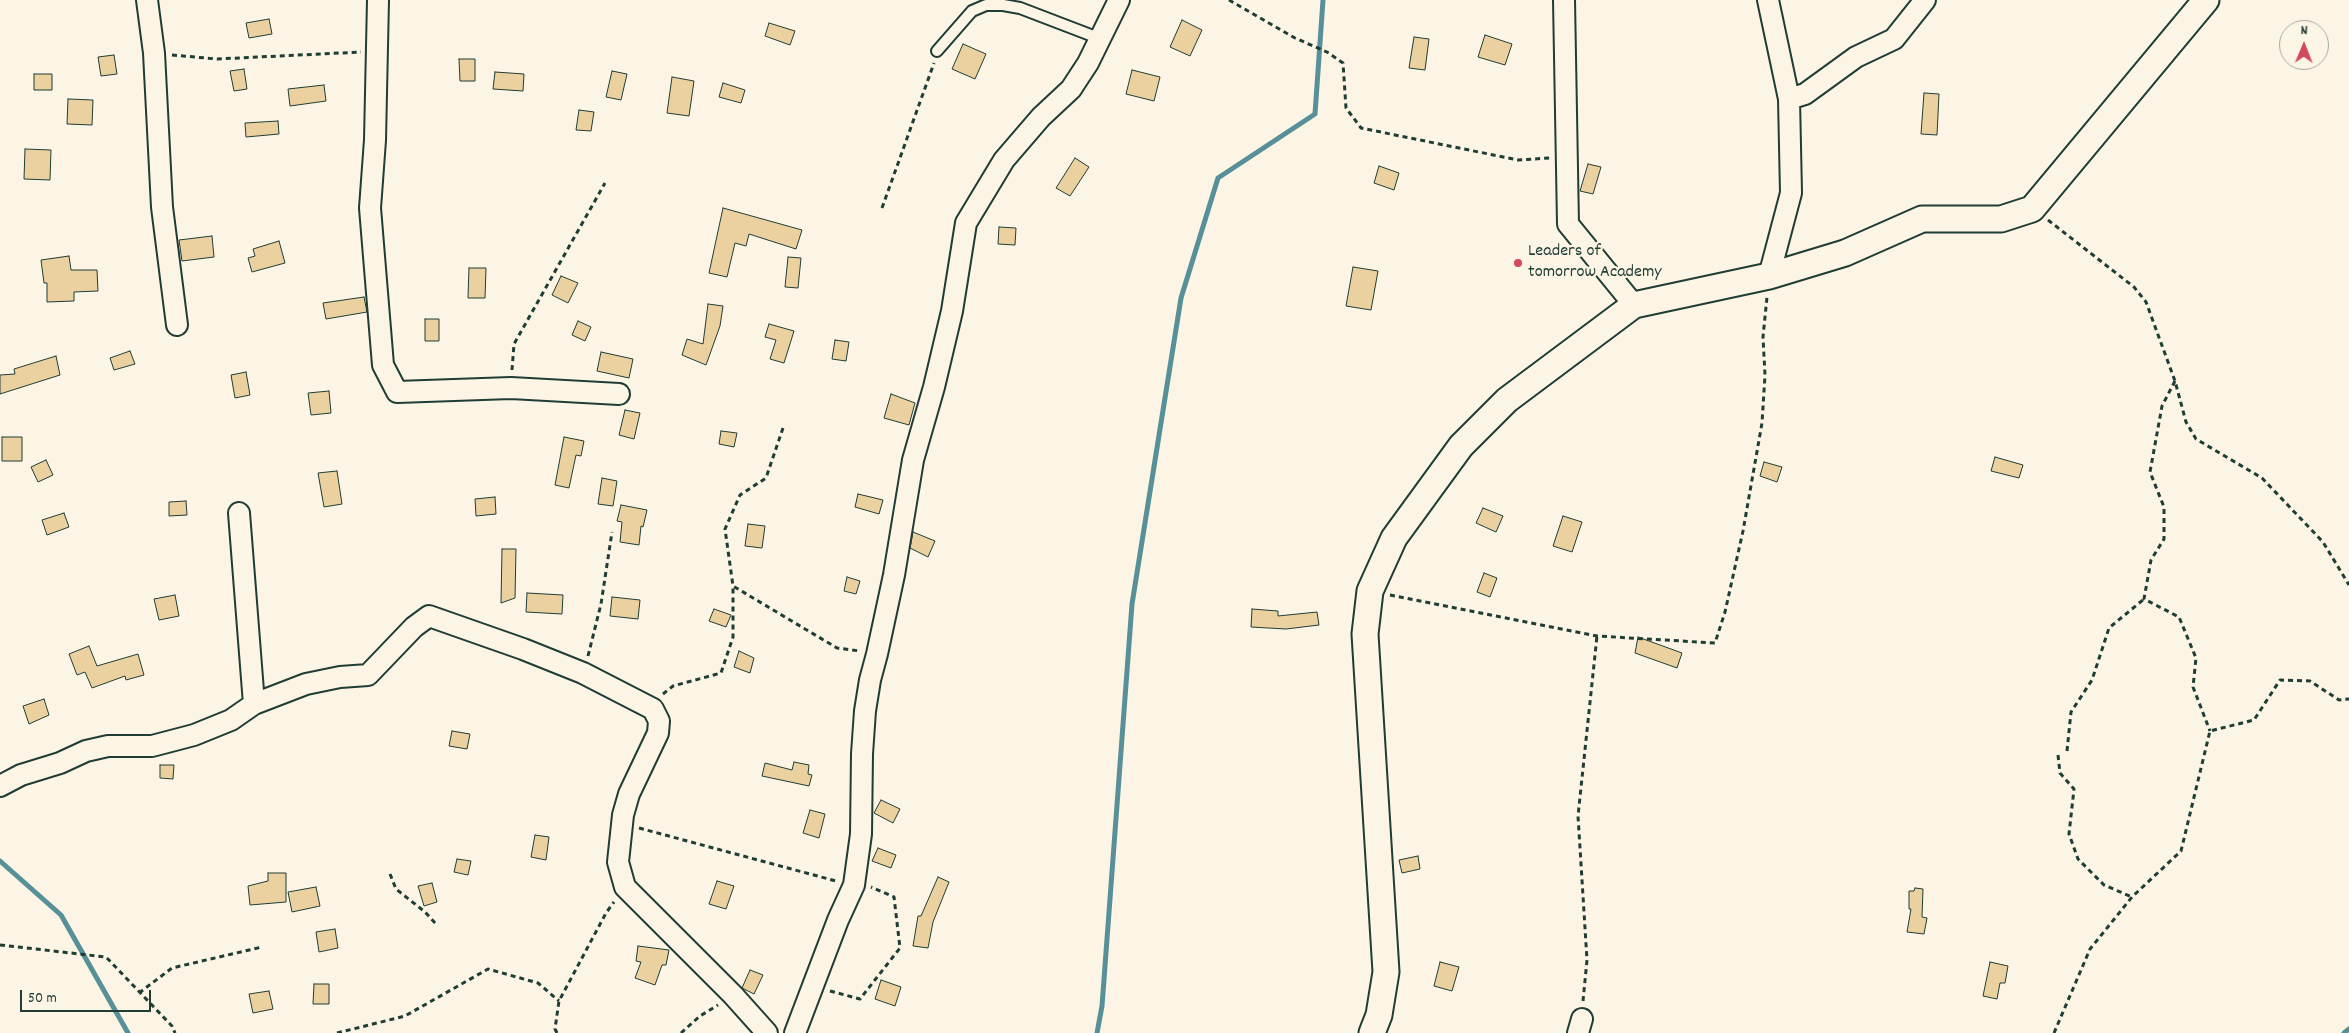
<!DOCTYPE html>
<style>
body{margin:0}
#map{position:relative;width:2349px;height:1033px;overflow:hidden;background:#fcf5e5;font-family:Dekko,sans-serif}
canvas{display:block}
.north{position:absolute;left:2279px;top:20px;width:50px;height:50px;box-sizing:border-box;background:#fcf5e5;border:1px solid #a4ab9e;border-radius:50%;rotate:1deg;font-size:14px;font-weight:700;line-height:20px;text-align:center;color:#1f3d34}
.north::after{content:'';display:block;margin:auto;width:18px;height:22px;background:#d1495b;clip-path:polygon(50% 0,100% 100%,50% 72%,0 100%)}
.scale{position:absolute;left:20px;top:990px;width:131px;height:22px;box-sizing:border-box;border:2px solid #1f3d34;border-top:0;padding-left:6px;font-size:15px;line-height:18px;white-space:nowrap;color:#1f3d34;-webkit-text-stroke:4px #fcf5e5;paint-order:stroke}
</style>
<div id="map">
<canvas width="2349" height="1033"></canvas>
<div class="north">N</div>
<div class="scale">50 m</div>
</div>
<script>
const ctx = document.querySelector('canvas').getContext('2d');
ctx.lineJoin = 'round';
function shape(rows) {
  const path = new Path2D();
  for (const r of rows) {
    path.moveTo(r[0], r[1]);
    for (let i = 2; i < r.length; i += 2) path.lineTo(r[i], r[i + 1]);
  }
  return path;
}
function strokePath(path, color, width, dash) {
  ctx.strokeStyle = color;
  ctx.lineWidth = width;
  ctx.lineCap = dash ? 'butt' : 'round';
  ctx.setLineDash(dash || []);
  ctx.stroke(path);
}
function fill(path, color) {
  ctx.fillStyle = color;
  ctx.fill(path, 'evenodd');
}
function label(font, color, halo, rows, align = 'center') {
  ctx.font = font + ' Dekko,sans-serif';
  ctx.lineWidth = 4.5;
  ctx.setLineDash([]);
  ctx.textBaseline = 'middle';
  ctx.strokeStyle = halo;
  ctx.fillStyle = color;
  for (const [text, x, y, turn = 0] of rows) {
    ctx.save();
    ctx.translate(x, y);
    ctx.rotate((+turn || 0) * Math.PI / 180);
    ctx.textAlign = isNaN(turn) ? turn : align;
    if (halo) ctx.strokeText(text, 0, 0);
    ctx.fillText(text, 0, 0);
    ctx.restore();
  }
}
strokePath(shape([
 [0,861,61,915,128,1033],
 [1097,1033,1102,1006,1132,604,1181,298,1218,178,1315,114,1323,0],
 [2344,1033,2349,1029]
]), '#579098', 5);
const building = shape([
 [269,19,272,34,249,38,246,23,269,19],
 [1182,20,1202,30,1190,56,1170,47,1182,20],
 [769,23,795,31,790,45,765,36,769,23],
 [1485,35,1512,44,1505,65,1478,57,1485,35],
 [1414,37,1429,39,1425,70,1409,68,1414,37],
 [963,44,986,54,975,79,952,69,963,44],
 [114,55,117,74,101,76,98,57,114,55],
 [459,59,475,59,475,81,460,81,459,59],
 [244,69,247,89,234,91,230,71,244,69],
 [1132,70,1160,77,1154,101,1126,94,1132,70],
 [612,71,627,74,621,100,606,97,612,71],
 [495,72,524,74,523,91,493,89,495,72],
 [34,74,52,74,52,90,34,90,34,74],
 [672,77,694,81,689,116,667,113,672,77],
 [723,83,745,90,741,103,719,97,723,83],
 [324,85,326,101,290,106,288,89,324,85],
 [1924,93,1939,94,1937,135,1921,134,1924,93],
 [68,99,93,100,92,125,67,124,68,99],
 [579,110,594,112,591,131,576,130,579,110],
 [278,121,279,134,246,137,245,123,278,121],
 [25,149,51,150,50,180,24,179,25,149],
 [1075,158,1089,167,1070,196,1056,188,1075,158],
 [1588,164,1601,167,1593,194,1580,191,1588,164],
 [1379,166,1399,173,1394,190,1374,183,1379,166],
 [723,208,802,230,796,249,749,234,746,246,735,243,727,277,709,273,723,208],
 [999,227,1016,228,1015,245,998,244,999,227],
 [212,236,214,257,182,261,179,240,212,236],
 [279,241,285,263,252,272,248,258,255,256,253,249,279,241],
 [69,256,71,270,97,270,98,291,74,292,74,301,47,302,47,283,44,283,41,260,69,256],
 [788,257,801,258,798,288,785,287,788,257],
 [1353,267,1378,271,1371,310,1346,306,1353,267],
 [469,268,486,268,485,298,468,298,469,268],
 [561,276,578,283,568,303,552,295,561,276],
 [364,297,367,312,326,319,323,303,364,297],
 [708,304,723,306,720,326,706,365,682,355,687,339,703,344,708,304],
 [425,319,439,319,439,341,425,341,425,319],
 [578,321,591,327,585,341,572,335,578,321],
 [769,324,794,331,784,363,770,359,776,340,765,337,769,324],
 [835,340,849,342,846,361,832,359,835,340],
 [130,351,135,364,114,370,110,358,130,351],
 [601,352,633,359,629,378,597,371,601,352],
 [56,356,60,375,0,394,0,375,15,374,14,369,56,356],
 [246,372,250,395,235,398,231,375,246,372],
 [329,391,331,413,311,415,308,393,329,391],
 [891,394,915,403,909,425,884,418,891,394],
 [625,410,640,413,634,439,619,435,625,410],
 [721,431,737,433,734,447,719,444,721,431],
 [2,437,22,437,22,461,2,461,2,437],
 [564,437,584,441,581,456,576,455,569,488,555,485,564,437],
 [1995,457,2023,465,2019,478,1991,471,1995,457],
 [46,460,53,475,38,482,31,467,46,460],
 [1764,462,1782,467,1777,482,1760,476,1764,462],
 [337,471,342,504,324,507,318,473,337,471],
 [602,478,617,481,613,506,598,504,602,478],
 [858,494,883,500,879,514,855,507,858,494],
 [495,497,496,514,476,516,475,499,495,497],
 [186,501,187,515,169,516,169,502,186,501],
 [621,505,647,510,643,527,641,526,639,545,620,542,622,522,617,521,621,505],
 [1483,508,1503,516,1496,532,1476,523,1483,508],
 [64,513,69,527,47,535,42,520,64,513],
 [1563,516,1582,522,1572,552,1553,546,1563,516],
 [748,524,765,526,762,548,745,546,748,524],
 [913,532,935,541,928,557,910,548,913,532],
 [502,549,516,549,515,598,501,603,502,549],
 [1484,573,1497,578,1490,597,1477,592,1484,573],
 [847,577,860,581,856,594,844,591,847,577],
 [527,593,563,595,562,614,526,612,527,593],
 [175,595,179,616,159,620,154,599,175,595],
 [612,597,640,600,638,619,610,616,612,597],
 [714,609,731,615,726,627,709,621,714,609],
 [1252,609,1278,611,1278,616,1317,612,1319,625,1286,629,1251,627,1252,609],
 [1638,637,1682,653,1677,668,1635,653,1638,637],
 [89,646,97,666,138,654,144,675,126,680,125,676,92,688,85,672,77,675,69,654,89,646],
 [739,651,754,658,750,673,734,667,739,651],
 [44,699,49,715,29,724,23,706,44,699],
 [452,731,470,734,467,749,449,746,452,731],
 [794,762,809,765,808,774,812,775,809,786,762,776,765,763,792,770,794,762],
 [160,765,174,765,173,779,160,778,160,765],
 [881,800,900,809,893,823,874,813,881,800],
 [810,810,825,814,819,838,803,833,810,810],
 [535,835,549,837,546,860,531,857,535,835],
 [878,848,896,855,891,868,872,861,878,848],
 [1418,856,1420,869,1402,873,1399,860,1418,856],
 [457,859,471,861,468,875,454,872,457,859],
 [268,873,286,873,286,902,250,905,248,886,268,881,268,873],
 [938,877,949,882,933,922,928,948,913,946,918,916,921,916,938,877],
 [717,881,734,886,726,909,709,904,717,881],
 [432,883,437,902,424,906,418,886,432,883],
 [316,887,320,906,292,912,288,892,316,887],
 [1915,888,1923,889,1922,917,1927,918,1924,934,1907,932,1911,909,1909,909,1909,891,1914,891,1915,888],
 [335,929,338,948,319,952,316,932,335,929],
 [638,946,669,950,666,965,662,965,655,985,635,978,641,962,636,961,638,946],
 [1440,962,1459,967,1452,991,1434,986,1440,962],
 [1990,962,2008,966,2005,983,2000,983,1997,999,1983,996,1990,962],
 [750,970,763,975,754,994,742,988,750,970],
 [881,980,901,987,895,1006,875,999,881,980],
 [314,984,329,984,329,1004,313,1004,314,984],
 [269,991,273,1009,253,1013,249,994,269,991]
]);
fill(building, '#ecd1a0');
strokePath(building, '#1f3d34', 1);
const service = shape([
 [937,51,972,11,986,5,1003,5,1020,8,1101,39]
]);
const minor = shape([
 [147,0,154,53,162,207,177,325],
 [378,0,375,140,370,208,383,365,397,392,511,388,619,394],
 [1564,0,1568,224,1634,305],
 [1768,0,1789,99,1791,193,1769,276],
 [1789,99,1805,94,1856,57,1894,39,1925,0],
 [239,513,254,704],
 [0,786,21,775,60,763,86,751,108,746,152,746,194,735,231,720,254,704,306,684,340,677,368,675,414,627,429,616,523,649,583,673,653,709,659,721,658,733,629,794,623,815,618,862,625,887,733,995,767,1033],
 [795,1033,838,920,854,885,861,834,862,754,865,711,870,680,877,654,894,575,913,460,934,387,952,311,966,223,1004,160,1041,117,1071,89,1088,63,1119,0],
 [1578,1033,1582,1019]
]);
const tertiary = shape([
 [1372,1033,1379,1015,1386,972,1365,634,1370,591,1394,538,1461,446,1507,400,1634,305,1769,276,1845,253,1922,219,2001,219,2032,209,2206,0]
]);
strokePath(service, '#1f3d34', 14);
strokePath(minor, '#1f3d34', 24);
strokePath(tertiary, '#1f3d34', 29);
strokePath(shape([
 [1229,0,1295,38,1327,52,1343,63,1346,108,1361,128,1518,160,1550,158],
 [172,55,217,59,361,52],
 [882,208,934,63],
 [2048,220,2134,287,2146,302,2175,381,2186,422,2196,439,2262,478,2323,542,2349,585],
 [512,370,514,344,605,183],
 [2175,381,2162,406,2150,472,2164,507,2164,539,2151,560,2144,599,2179,617,2196,658,2193,687,2210,731],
 [783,428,766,478,740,495,725,529,733,586,837,648,860,651],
 [1390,595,1597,636,1715,643,1725,612,1743,531,1762,423,1765,375,1763,337,1767,297],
 [588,656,601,604,612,532],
 [663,694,673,686,721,673,733,637,733,587],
 [2067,751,2071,712,2092,680,2109,628,2144,599],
 [2058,755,2060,773,2074,789,2069,834,2078,859,2104,885,2132,897],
 [639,828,836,881],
 [390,874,396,889,425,912,437,925],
 [0,945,106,957,172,1026,175,1033],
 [830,991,860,999,900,948,894,897,871,887],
 [139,993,172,968,262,947],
 [1583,1001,1587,960,1578,816,1597,636],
 [337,1033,405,1016,488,969,538,983,559,1001],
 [557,1033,555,1029,559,1001,606,913,614,902],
 [681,1033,700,1016,718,1005],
 [2054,1033,2090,949,2132,897,2181,851,2210,731,2254,720,2280,680,2310,681,2339,700,2349,699]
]), '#1f3d34', 3, [5, 4]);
strokePath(service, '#fcf5e5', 10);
strokePath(minor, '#fcf5e5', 20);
strokePath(tertiary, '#fcf5e5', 25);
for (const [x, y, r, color] of [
 [1518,263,5,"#d1495b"]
]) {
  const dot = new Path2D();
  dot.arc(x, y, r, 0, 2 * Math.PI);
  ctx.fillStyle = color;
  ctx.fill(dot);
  strokePath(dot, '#fcf5e5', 2);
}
label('18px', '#1f3d34', '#fcf5e5', [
 ["Leaders of",1528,253],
 ["tomorrow Academy",1528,274]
], 'left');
</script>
